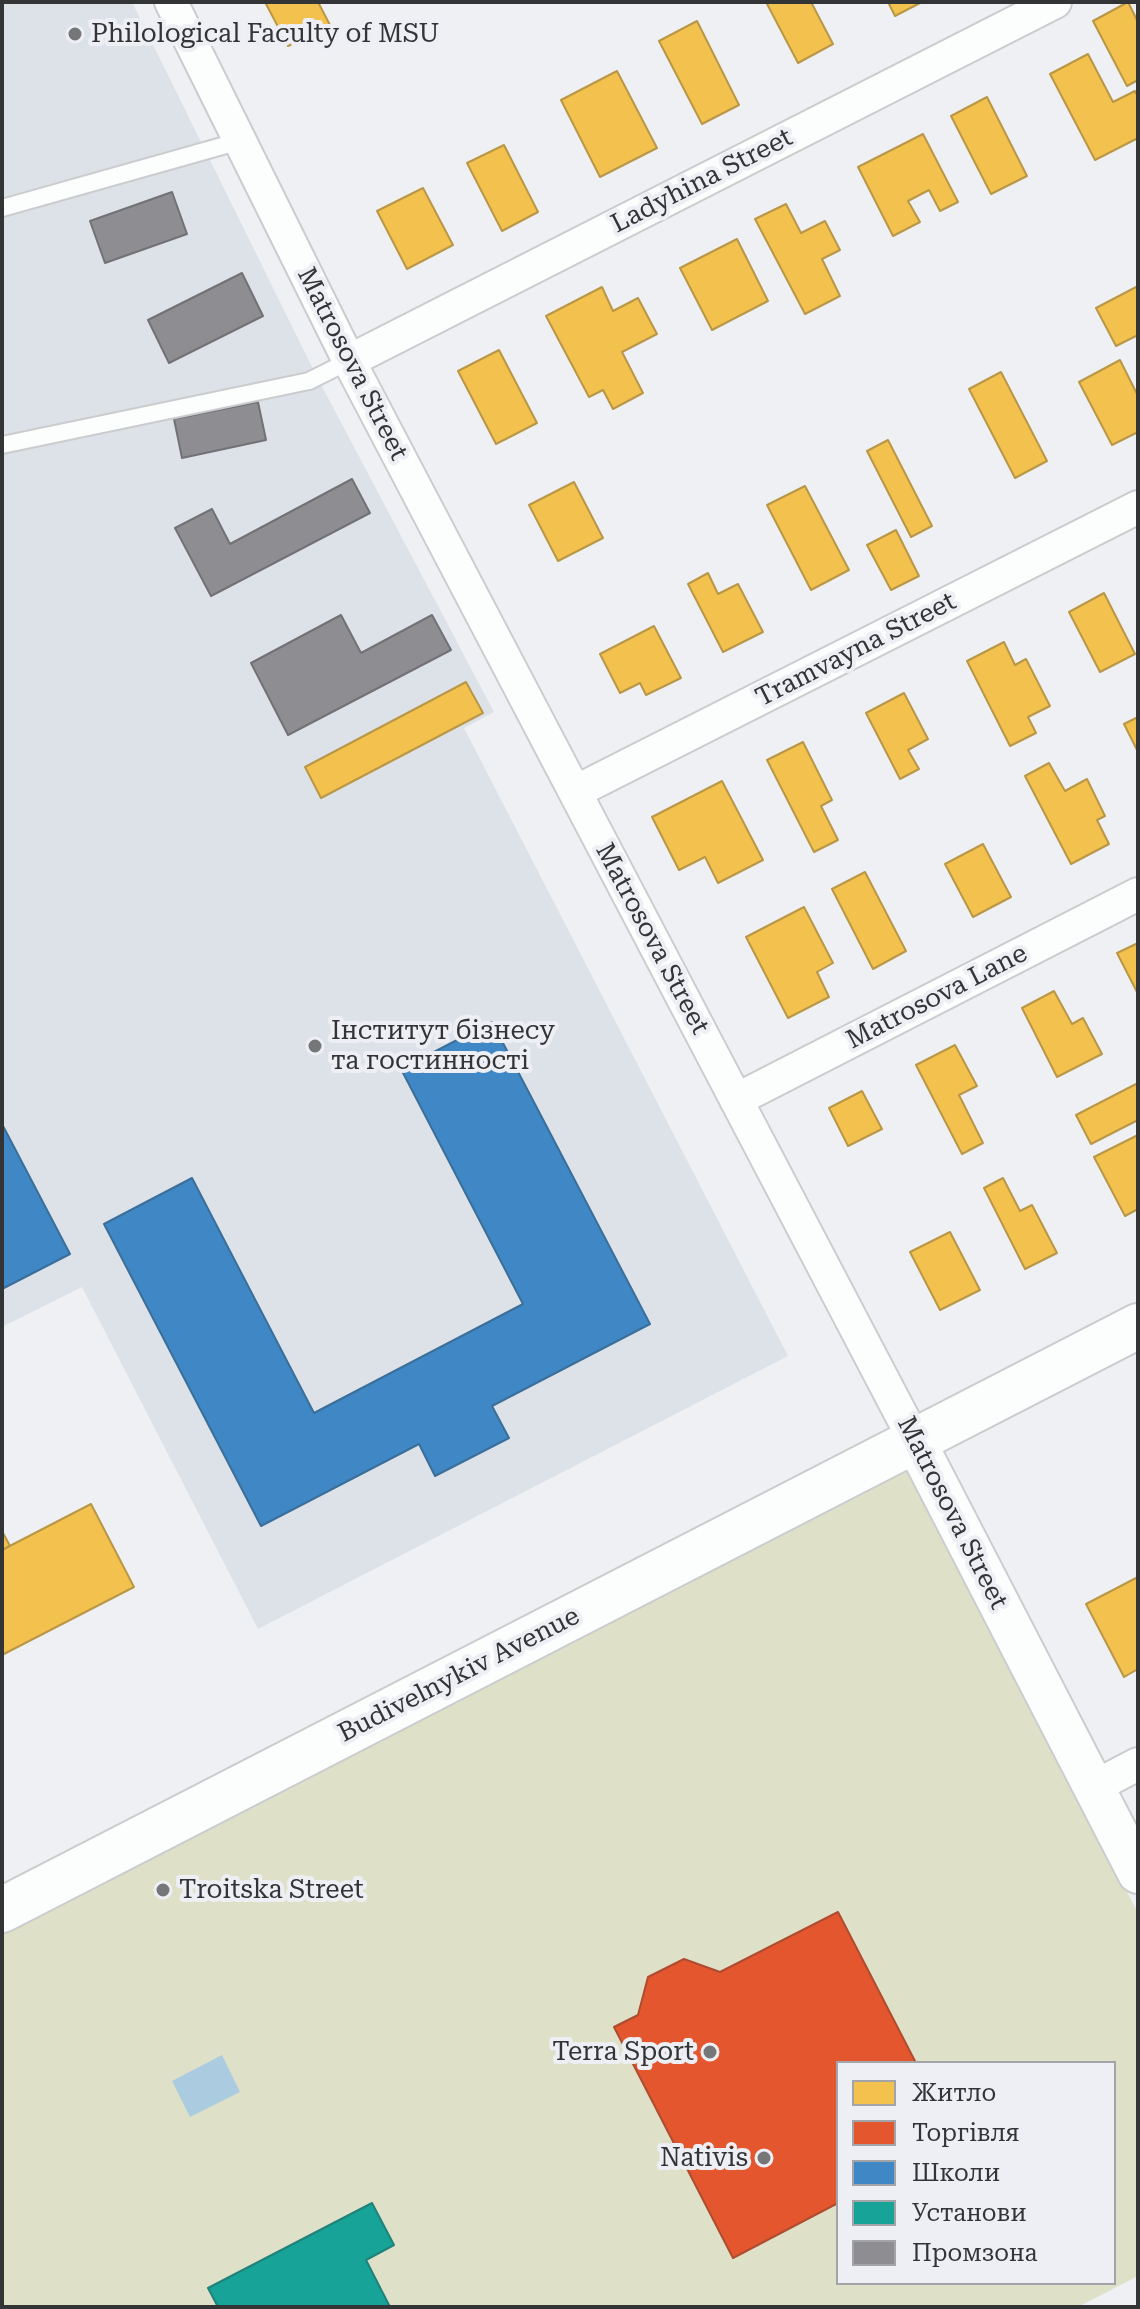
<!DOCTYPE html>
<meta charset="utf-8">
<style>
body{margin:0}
#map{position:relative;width:1140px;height:2309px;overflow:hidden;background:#eef0f3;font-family:"Roboto Serif",serif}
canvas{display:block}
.frame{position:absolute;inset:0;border:4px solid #333436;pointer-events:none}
.legend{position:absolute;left:836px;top:2061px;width:280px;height:224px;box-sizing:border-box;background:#edeff4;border:2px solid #a3a4a8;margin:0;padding:10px 14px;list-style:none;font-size:24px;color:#333436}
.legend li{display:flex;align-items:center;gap:16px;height:40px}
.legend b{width:40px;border:2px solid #a3a4a8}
</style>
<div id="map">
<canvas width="1140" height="2309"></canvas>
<div class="frame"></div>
<ul class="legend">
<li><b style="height:22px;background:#f2c14e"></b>Житло</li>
<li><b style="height:22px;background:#e4572e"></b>Торгівля</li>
<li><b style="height:22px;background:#3f88c5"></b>Школи</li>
<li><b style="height:22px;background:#17a398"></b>Установи</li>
<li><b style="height:22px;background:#8d8d92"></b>Промзона</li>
</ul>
</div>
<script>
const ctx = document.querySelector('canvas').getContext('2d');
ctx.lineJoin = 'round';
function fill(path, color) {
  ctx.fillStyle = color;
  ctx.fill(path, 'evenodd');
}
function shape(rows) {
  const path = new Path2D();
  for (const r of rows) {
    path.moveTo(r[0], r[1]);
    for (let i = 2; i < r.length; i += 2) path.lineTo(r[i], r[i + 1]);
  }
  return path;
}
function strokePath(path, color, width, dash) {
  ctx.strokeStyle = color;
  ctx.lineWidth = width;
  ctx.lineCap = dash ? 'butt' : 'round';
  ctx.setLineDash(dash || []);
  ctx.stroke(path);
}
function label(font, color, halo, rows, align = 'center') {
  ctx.font = font + ' "Roboto Serif",serif';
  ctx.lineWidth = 8;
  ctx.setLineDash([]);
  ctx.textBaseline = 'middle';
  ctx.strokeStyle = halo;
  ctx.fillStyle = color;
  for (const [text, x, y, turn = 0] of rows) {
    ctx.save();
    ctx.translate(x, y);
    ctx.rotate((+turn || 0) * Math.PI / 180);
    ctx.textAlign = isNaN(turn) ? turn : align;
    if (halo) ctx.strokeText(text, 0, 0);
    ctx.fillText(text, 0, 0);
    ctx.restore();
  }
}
fill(shape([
 [2,2,132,2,317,377,494,712,464,728,788,1356,258,1629,82,1287,2,1327]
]), '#dde2e9');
fill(shape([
 [910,1469,1138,1913,1138,2276,1078,2307,2,2307,2,1934],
 [838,2063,1114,2063,1114,2283,838,2283]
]), '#dee1c8');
fill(shape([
 [222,2055,240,2092,190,2117,172,2081]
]), '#abcbe1');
const homes = shape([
 [265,2,318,2,330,25,288,46,265,2],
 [766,2,811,2,833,44,798,63,766,2],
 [888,2,922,2,895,16,888,2],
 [1128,2,1138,22,1138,80,1127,86,1093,21,1128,2],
 [697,21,739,105,702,124,659,41,697,21],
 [1088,54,1113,102,1135,91,1138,97,1138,138,1095,160,1050,74,1088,54],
 [617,71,657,148,600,177,561,100,617,71],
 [987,97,1027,176,991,194,951,116,987,97],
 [923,134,958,202,940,211,929,190,908,201,920,222,893,236,858,167,923,134],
 [504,145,538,212,502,231,467,163,504,145],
 [423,188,453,245,407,269,377,211,423,188],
 [786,204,801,233,825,221,840,250,822,259,840,296,805,314,755,219,786,204],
 [737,239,768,301,712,330,680,268,737,239],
 [1138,286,1138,335,1116,346,1096,308,1138,286],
 [602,287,613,311,638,298,657,334,622,352,643,393,613,409,603,390,589,397,546,316,602,287],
 [499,350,537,423,496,444,458,371,499,350],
 [1120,360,1138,396,1138,432,1112,445,1079,382,1120,360],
 [1001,372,1047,461,1015,478,969,389,1001,372],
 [888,440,932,526,911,537,867,451,888,440],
 [574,482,603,538,558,561,529,505,574,482],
 [805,486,849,570,811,590,767,505,805,486],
 [896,530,919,576,891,590,867,545,896,530],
 [708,573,718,594,738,584,763,632,723,652,688,584,708,573],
 [1104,593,1135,654,1100,672,1069,612,1104,593],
 [654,626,681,678,646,695,640,683,620,693,600,654,654,626],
 [1004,642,1015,665,1026,659,1050,706,1028,717,1036,733,1010,746,967,661,1004,642],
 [466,682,483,713,321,798,305,767,466,682],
 [904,693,928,739,908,750,919,769,900,779,866,713,904,693],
 [1138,717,1138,752,1124,724,1138,717],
 [803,742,832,800,821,806,838,840,814,852,767,760,803,742],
 [1049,763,1065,791,1087,779,1105,816,1097,820,1109,844,1071,864,1025,776,1049,763],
 [722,781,763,860,718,883,705,857,679,870,652,817,722,781],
 [983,844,1011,897,973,917,945,864,983,844],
 [865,872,906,951,873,969,832,889,865,872],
 [804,907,833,963,817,972,829,997,788,1018,746,937,804,907],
 [1138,943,1138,994,1117,953,1138,943],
 [1054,991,1072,1024,1083,1018,1102,1054,1057,1077,1022,1008,1054,991],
 [955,1045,977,1086,959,1095,983,1143,962,1154,916,1065,955,1045],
 [1138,1083,1138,1120,1091,1144,1076,1115,1138,1083],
 [862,1091,882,1129,848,1146,829,1108,862,1091],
 [1138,1135,1138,1209,1125,1216,1094,1157,1138,1135],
 [1003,1178,1020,1211,1032,1205,1057,1253,1025,1269,984,1188,1003,1178],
 [950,1232,980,1290,940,1310,910,1252,950,1232],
 [91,1504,134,1587,2,1655,2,1550,91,1504],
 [2,1531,10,1546,2,1550,2,1531],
 [1138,1577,1138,1669,1124,1677,1086,1604,1138,1577]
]);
fill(homes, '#f2c14e');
strokePath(homes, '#b99747', 2);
const shops = shape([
 [838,1912,916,2063,838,2063,838,2203,733,2258,614,2027,638,2015,648,1977,684,1959,720,1972,838,1912]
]);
fill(shops, '#e4572e');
strokePath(shops, '#af4c30', 2);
const schools = shape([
 [492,1022,650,1324,492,1406,509,1438,435,1476,419,1444,261,1526,104,1224,192,1178,314,1413,523,1304,401,1069,492,1022],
 [2,1124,70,1254,2,1289,2,1124]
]);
fill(schools, '#3f88c5');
strokePath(schools, '#3b6f9a', 2);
const public = shape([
 [372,2203,394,2245,366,2260,390,2307,218,2307,208,2288,372,2203]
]);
fill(public, '#17a398');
strokePath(public, '#1f827b', 2);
const industry = shape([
 [172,192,187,234,105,263,90,221,172,192],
 [242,273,263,316,169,363,148,320,242,273],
 [258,402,266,440,182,458,174,419,258,402],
 [352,479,370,513,211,596,175,528,212,509,230,544,352,479],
 [341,615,361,653,432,615,451,650,288,735,251,663,341,615]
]);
fill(industry, '#8d8d92');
strokePath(industry, '#727276', 2);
const service = shape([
 [2,208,240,141],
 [2,445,309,381,349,361]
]);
const minor = shape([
 [171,2,349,361,915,1441],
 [349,361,1055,2],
 [575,792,1138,507],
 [736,1100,1138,894],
 [1094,1787,1138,1764]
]);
const tertiary = shape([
 [915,1441,1138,1873]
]);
const secondary = shape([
 [2,1910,1138,1326]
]);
strokePath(service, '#cbccce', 20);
strokePath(minor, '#cbccce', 36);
strokePath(tertiary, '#cbccce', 44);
strokePath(secondary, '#cbccce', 48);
strokePath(service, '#fcfdfd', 16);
strokePath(minor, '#fcfdfd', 32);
strokePath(tertiary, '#fcfdfd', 40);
strokePath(secondary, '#fcfdfd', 44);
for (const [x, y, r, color] of [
 [75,34,8,"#747678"],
 [315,1046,8,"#747678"],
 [163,1890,8,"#747678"],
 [710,2052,8,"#747678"],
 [764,2158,8,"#747678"]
]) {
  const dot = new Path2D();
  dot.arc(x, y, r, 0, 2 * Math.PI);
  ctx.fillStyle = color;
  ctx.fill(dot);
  strokePath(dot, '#edeff4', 3);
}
label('26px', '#333436', '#edeff4', [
 ["Philological Faculty of MSU",91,34],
 ["Інститут бізнесу",331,1031],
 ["та гостинності",331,1061],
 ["Troitska Street",179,1890],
 ["Terra Sport",694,2052,"right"],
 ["Nativis",748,2158,"right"]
], 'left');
label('26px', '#333436', '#edeff4', [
 ["Ladyhina Street",702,181,-27],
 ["Matrosova Street",352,364,63],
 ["Tramvayna Street",856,650,-27],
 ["Matrosova Street",652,939,62],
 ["Matrosova Lane",937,997,-27],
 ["Matrosova Street",952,1513,63],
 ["Budivelnykiv Avenue",459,1675,-27]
]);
</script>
